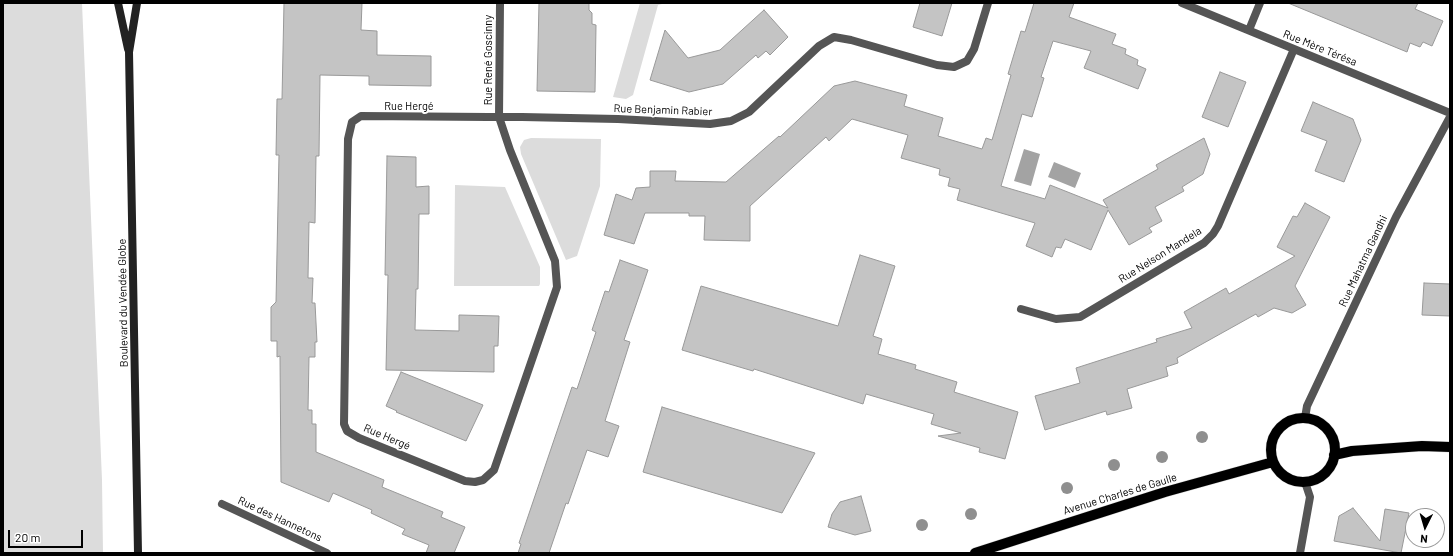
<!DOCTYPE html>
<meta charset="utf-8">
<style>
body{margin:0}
#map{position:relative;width:1453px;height:556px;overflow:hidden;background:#fff;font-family:Barlow,sans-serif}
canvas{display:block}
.frame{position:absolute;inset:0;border:4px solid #000;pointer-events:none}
.north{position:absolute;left:1405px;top:508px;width:40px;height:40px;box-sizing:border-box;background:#fff;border:1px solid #999;border-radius:50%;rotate:185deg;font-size:11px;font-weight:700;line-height:16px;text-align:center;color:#000}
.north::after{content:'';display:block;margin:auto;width:14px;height:18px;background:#000;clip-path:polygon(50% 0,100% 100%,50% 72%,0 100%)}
.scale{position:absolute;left:8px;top:530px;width:75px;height:18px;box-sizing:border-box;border:2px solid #000;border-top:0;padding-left:5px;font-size:12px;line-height:14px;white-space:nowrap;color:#000;-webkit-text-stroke:3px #fff;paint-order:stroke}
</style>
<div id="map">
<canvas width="1453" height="556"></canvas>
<div class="frame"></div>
<div class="north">N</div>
<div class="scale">20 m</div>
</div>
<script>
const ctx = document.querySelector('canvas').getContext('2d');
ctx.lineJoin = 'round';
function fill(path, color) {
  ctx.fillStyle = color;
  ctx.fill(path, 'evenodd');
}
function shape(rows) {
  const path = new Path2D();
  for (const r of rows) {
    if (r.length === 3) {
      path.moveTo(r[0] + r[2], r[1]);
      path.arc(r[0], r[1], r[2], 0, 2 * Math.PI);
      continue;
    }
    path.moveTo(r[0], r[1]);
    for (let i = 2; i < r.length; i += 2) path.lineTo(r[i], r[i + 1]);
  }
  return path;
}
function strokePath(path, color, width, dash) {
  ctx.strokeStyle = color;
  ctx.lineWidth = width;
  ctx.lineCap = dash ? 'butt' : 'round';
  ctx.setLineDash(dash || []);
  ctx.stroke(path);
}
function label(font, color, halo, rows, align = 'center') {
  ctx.font = font + ' Barlow,sans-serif';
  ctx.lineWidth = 4;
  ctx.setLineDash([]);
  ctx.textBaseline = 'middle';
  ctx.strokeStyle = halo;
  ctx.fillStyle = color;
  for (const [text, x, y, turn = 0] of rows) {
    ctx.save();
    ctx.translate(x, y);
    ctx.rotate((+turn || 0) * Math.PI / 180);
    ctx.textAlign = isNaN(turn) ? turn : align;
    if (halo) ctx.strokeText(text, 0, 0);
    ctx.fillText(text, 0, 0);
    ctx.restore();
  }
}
fill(shape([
 [3,3,82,3,102,480,103,553,3,553],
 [640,3,666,3,658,5,633,95,626,99,613,97],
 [531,138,601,139,600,186,577,256,566,260,521,154,520,147,524,140],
 [455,185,505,187,540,267,540,284,539,286,454,286]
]), '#dcdcdc');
fill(shape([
 [1024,149,1040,154,1031,186,1014,181],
 [1054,162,1081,173,1075,188,1048,177]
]), '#a3a3a3');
const building = shape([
 [284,3,362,3,361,30,377,31,377,55,431,56,431,86,369,85,369,76,320,75,319,156,316,156,315,223,309,222,308,278,313,278,312,303,315,303,317,342,315,342,315,357,309,357,308,410,312,410,312,424,316,424,316,452,384,480,382,487,443,512,441,517,465,527,454,553,426,553,429,545,402,534,405,529,371,513,372,510,333,493,329,502,281,482,280,356,277,357,277,341,271,341,271,307,276,302,279,155,276,155,277,99,282,99,284,3],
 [539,3,589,3,589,10,592,13,592,24,596,25,595,92,537,91,539,3],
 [920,3,952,3,942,36,913,27,920,3],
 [1034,3,1074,3,1069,17,1116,34,1112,44,1126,49,1125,54,1138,60,1137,65,1146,69,1138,89,1084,68,1091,51,1053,41,1041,77,1044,78,1032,117,1022,114,1001,186,1045,199,1050,185,1108,208,1103,200,1158,169,1156,165,1204,138,1210,154,1203,174,1182,187,1184,191,1155,207,1162,221,1149,228,1152,232,1129,245,1108,210,1091,250,1065,239,1061,248,1056,247,1052,257,1026,246,1035,223,957,200,960,189,948,186,950,178,939,175,940,169,901,158,908,135,852,119,829,141,826,137,750,206,750,241,704,240,705,216,689,216,689,213,645,213,634,244,604,235,616,194,632,200,636,188,650,187,650,171,676,171,675,181,726,182,779,136,780,137,834,86,855,81,907,95,904,106,943,118,938,136,982,149,986,138,992,140,1011,75,1008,74,1021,31,1025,32,1034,3],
 [1288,3,1418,3,1415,9,1443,21,1432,46,1423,42,1420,47,1410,43,1407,52,1288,3],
 [764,10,788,37,770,55,766,51,758,58,756,55,723,84,689,92,650,80,665,30,688,58,720,50,764,10],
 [1220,72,1246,82,1228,127,1202,117,1220,72],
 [1313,102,1353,119,1361,140,1344,182,1315,171,1327,141,1301,131,1313,102],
 [387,156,416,157,416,187,429,186,429,214,419,214,418,289,416,289,415,330,459,331,459,315,499,316,498,346,494,346,494,372,386,370,388,275,385,275,387,156],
 [1305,203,1330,217,1295,286,1306,305,1292,313,1274,308,1258,317,1256,314,1177,358,1178,363,1166,367,1168,376,1127,389,1132,408,1107,415,1106,411,1045,430,1035,396,1080,383,1076,368,1157,342,1156,339,1192,328,1184,312,1226,288,1229,294,1295,256,1277,247,1293,216,1297,217,1305,203],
 [860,255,895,266,873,336,882,339,878,354,916,365,915,369,957,382,954,392,1018,412,1005,459,979,452,980,448,938,436,961,433,931,424,934,414,866,394,863,404,754,369,753,371,682,350,701,286,838,326,860,255],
 [620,260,648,270,624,340,630,342,605,421,619,426,608,457,587,450,568,504,566,503,549,553,518,553,521,544,519,543,572,387,577,389,596,332,592,330,605,291,609,292,620,260],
 [1424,283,1450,284,1450,316,1422,315,1424,283],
 [401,372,483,405,466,441,396,412,397,411,386,406,401,372],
 [662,407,815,453,782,513,643,472,662,407],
 [861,496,871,531,855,535,828,527,832,514,840,502,861,496],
 [1353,508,1380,541,1385,509,1409,513,1401,553,1334,541,1339,516,1353,508]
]);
fill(building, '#c4c4c4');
strokePath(building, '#999', 1);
const primary = shape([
 [1303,450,32],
 [1334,455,1352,451,1422,446,1450,447],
 [975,553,1165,492,1273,462]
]);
strokePath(primary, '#dbdbdb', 11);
strokePath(shape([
 [500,3,499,117,510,150,555,261,557,287,494,470,483,480,475,482,465,481,359,438,347,431,344,424,348,139,352,122,361,116,488,117,522,117,618,119,710,124,731,121,749,112,819,46,834,37,851,40,937,65,954,67,967,61,974,49,988,3],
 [1182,3,1450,113],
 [1249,30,1260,3],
 [1021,309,1056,319,1080,317,1204,243,1213,234,1218,226,1294,49],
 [1305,418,1307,406,1396,217,1450,117],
 [222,504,327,553],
 [1300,553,1310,497,1305,482]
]), '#555', 8);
strokePath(shape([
 [118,3,128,49],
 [137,3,129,52,138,553]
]), '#222', 8);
strokePath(primary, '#000', 10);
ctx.fillStyle = '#8f8f8f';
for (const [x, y] of [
 [1202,437],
 [1162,457],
 [1114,465],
 [1067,488],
 [971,514],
 [922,525]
]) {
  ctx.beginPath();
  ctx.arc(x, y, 6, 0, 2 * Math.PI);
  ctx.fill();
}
label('11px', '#000', '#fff', [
 ["Rue Mère Térésa",1320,48,22],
 ["Rue René Goscinny",488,60,-90],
 ["Rue Hergé",409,106],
 ["Rue Benjamin Rabier",663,110,2],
 ["Rue Nelson Mandela",1160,255,-32],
 ["Rue Mahatma Gandhi",1363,261,-65],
 ["Boulevard du Vendée Globe",123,303,-91],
 ["Rue Hergé",387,437,23],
 ["Avenue Charles de Gaulle",1120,494,-17],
 ["Rue des Hannetons",280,519,25]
]);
</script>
